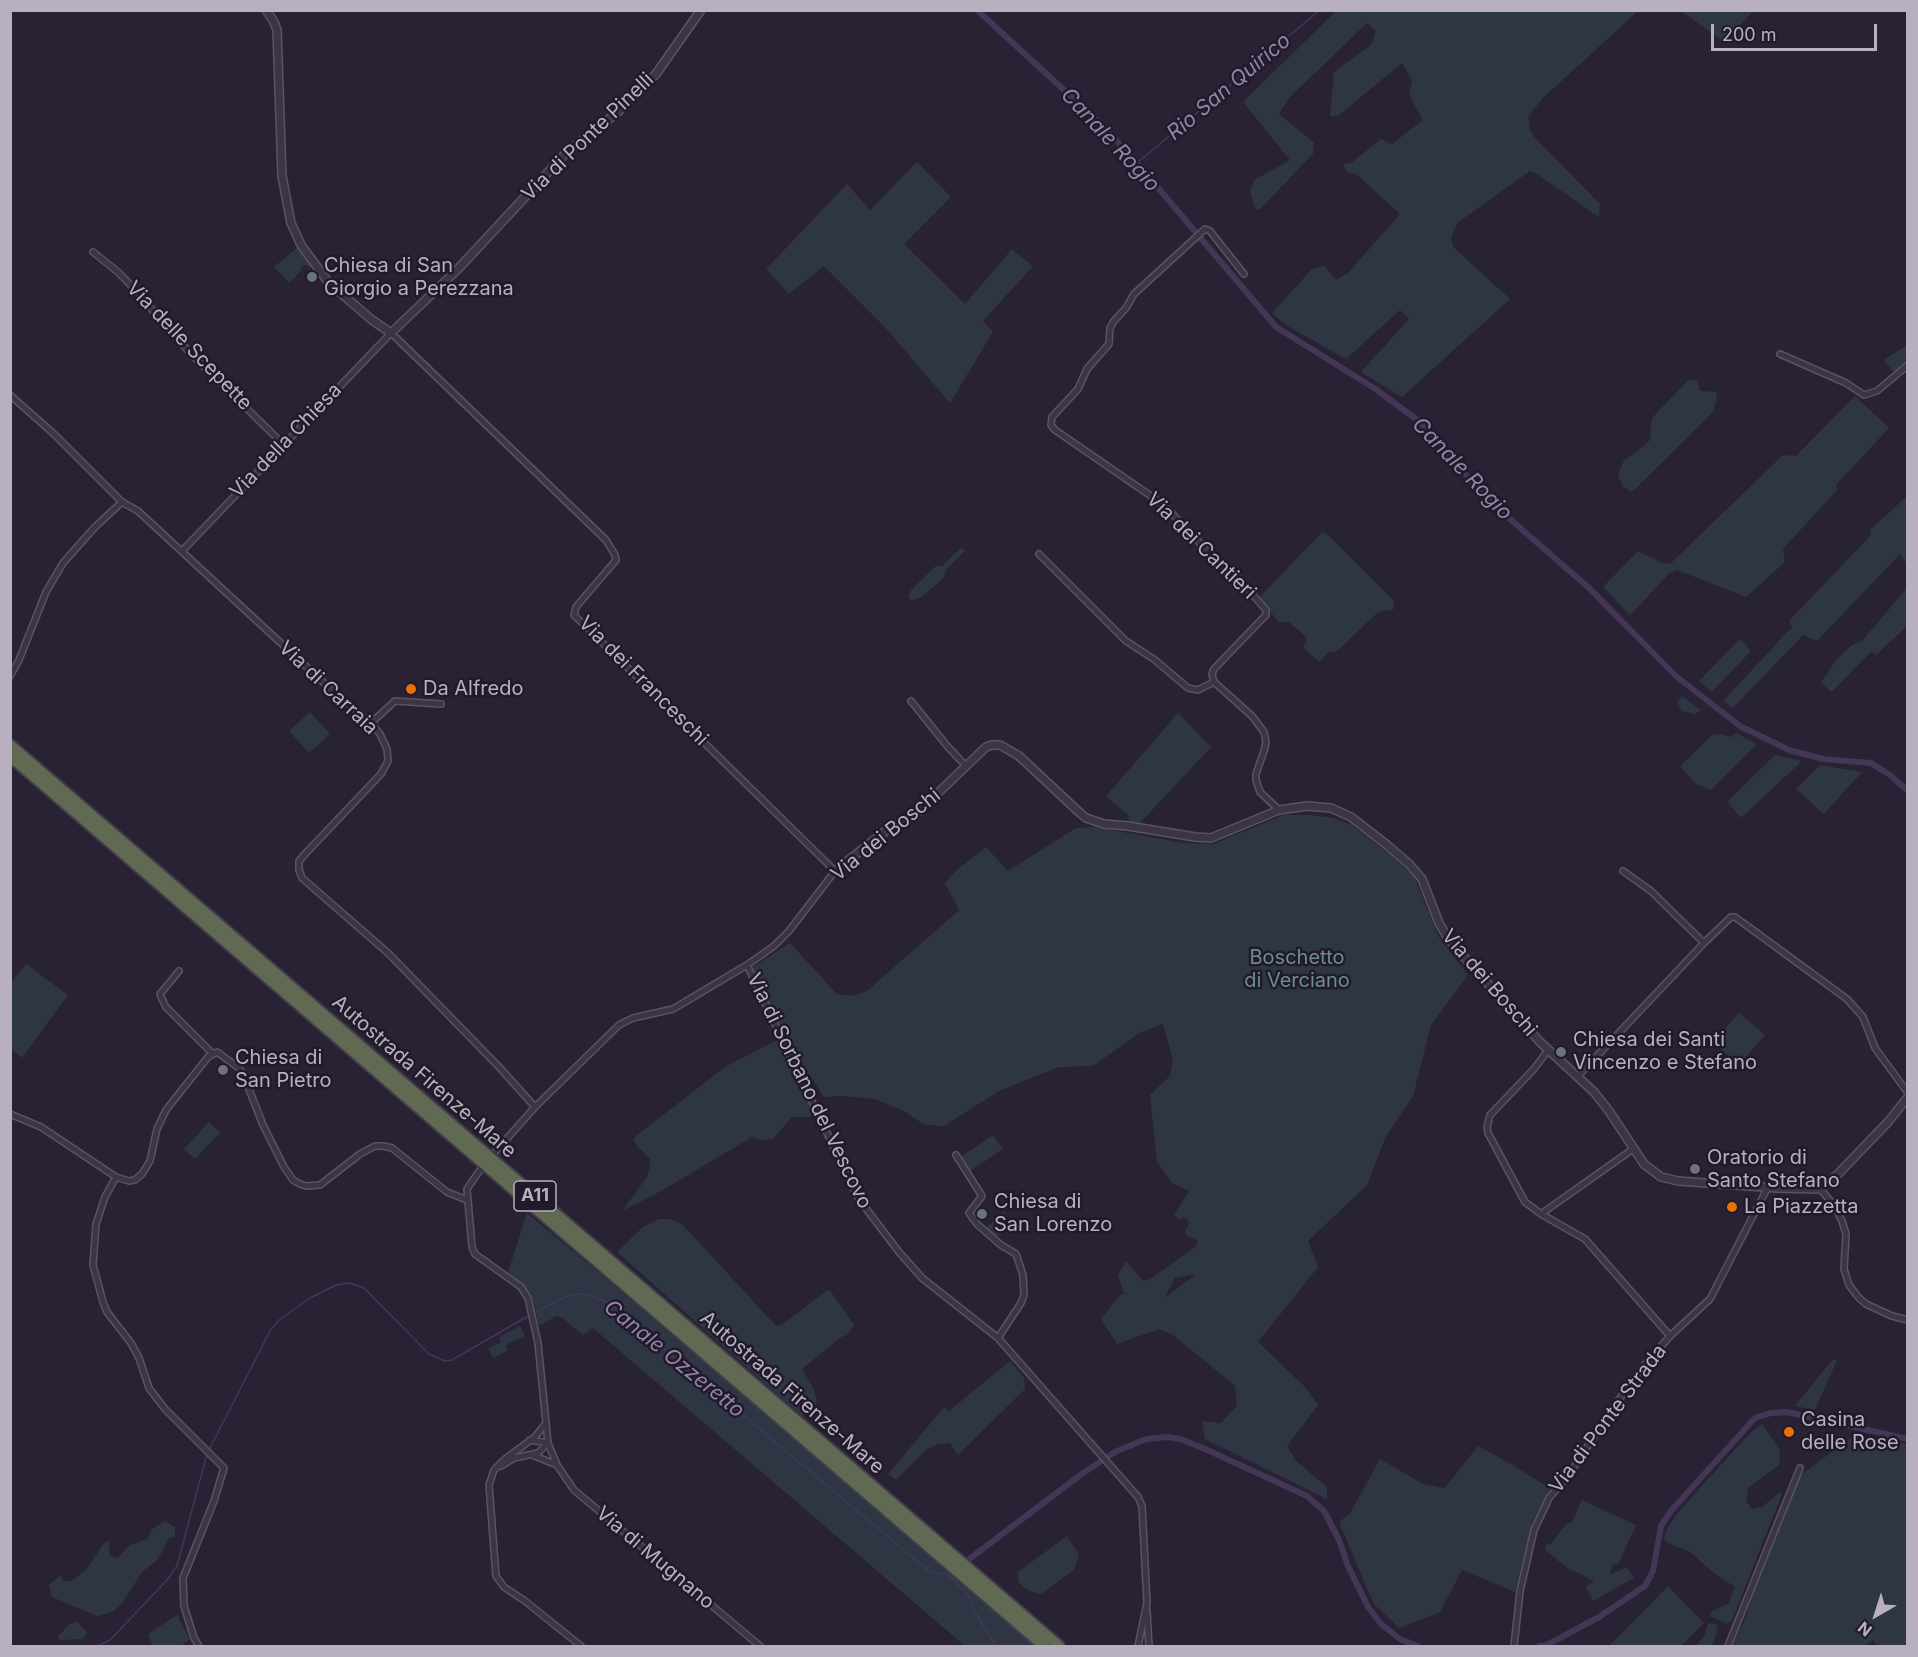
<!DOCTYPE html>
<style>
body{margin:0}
#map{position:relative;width:1918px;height:1657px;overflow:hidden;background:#292234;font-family:Inter,sans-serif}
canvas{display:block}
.frame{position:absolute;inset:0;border:12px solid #b8b0c1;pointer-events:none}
.north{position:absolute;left:1846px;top:1585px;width:60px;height:60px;-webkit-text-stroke:4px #211b29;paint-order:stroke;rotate:219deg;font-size:16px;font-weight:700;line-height:24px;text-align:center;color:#b8b0c1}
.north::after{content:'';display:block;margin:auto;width:21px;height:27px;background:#b8b0c1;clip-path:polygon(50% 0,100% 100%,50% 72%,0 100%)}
.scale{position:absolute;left:1711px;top:24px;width:166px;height:27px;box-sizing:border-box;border:3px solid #b8b0c1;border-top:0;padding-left:8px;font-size:18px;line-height:21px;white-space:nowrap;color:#b8b0c1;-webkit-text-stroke:4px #211b29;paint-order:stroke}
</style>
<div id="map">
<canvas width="1918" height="1657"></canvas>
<div class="frame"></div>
<div class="north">N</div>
<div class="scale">200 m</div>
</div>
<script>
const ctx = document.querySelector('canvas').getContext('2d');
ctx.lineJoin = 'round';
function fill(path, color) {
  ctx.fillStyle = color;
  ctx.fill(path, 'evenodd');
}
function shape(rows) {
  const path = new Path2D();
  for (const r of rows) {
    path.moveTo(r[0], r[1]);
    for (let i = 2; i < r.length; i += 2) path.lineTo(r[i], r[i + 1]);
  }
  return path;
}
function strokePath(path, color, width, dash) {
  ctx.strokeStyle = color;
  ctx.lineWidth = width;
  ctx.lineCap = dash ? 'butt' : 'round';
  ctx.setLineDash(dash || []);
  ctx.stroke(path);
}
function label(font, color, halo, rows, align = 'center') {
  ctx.font = font + ' Inter,sans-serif';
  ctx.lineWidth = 5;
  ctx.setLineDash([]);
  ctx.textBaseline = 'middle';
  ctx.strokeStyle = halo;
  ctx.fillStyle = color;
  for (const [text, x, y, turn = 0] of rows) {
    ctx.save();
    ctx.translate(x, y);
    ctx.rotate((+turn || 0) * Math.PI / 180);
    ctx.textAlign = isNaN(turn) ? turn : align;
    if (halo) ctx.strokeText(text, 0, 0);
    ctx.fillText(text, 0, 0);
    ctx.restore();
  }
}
fill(shape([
 [1336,11,1638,11,1543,98,1528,117,1530,131,1537,140,1600,204,1599,217,1537,174,1530,171,1457,223,1451,237,1453,247,1510,299,1402,397,1361,372,1409,319,1400,310,1346,359,1286,325,1272,313,1312,269,1324,266,1336,280,1348,273,1400,214,1356,174,1347,172,1343,164,1351,163,1381,139,1392,144,1423,120,1409,95,1412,80,1402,63,1339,115,1330,117,1334,72,1371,45,1376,31,1367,23,1289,98,1279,114,1314,143,1313,154,1260,209,1255,209,1250,191,1254,180,1290,160,1243,102],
 [1681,11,1753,11,1724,42],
 [917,162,951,197,904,244,965,304,1012,249,1033,266,983,321,993,332,950,403,883,325,824,266,789,294,766,269,847,184,870,210],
 [298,247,311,265,309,267,305,265,302,266,300,272,289,283,274,267],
 [1907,345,1907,364,1894,373,1884,360],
 [1688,380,1697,380,1700,391,1717,392,1717,397,1713,412,1632,492,1623,486,1618,475,1624,460,1637,452,1650,440,1652,418],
 [1855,396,1889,428,1836,485,1837,490,1783,549,1785,562,1746,597,1677,570,1670,573,1630,615,1603,587,1638,551,1662,563,1670,564,1783,455,1796,456],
 [1907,496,1907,564,1900,554,1817,641,1803,635,1733,708,1723,701,1792,627,1789,621,1871,535,1870,530],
 [1322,532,1327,534,1394,601,1393,610,1382,611,1376,614,1336,652,1328,652,1319,662,1303,647,1307,640,1304,635,1289,622,1279,622,1259,598],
 [961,548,966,550,946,570,943,579,921,597,911,601,908,595,912,589,936,566,942,566],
 [1907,588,1907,626,1876,655,1871,652,1832,692,1821,683,1835,661,1852,645,1862,641],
 [1740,639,1751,651,1712,692,1699,681],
 [1682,696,1701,710,1695,714,1682,711,1677,702],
 [310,712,330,734,309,753,289,731],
 [1178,713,1211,747,1139,824,1139,826,1129,821,1128,815,1106,796],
 [1736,733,1757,744,1711,790,1696,784,1680,766,1712,735,1719,734,1731,737],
 [1775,755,1802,761,1741,818,1727,802],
 [1820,765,1862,772,1824,814,1796,789],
 [1284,815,1310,815,1333,818,1350,824,1392,856,1414,877,1439,937,1468,975,1431,1025,1413,1096,1386,1136,1367,1185,1308,1241,1318,1267,1258,1342,1305,1387,1318,1405,1287,1446,1296,1461,1327,1487,1327,1499,1205,1439,1202,1421,1221,1423,1237,1406,1235,1386,1173,1335,1159,1329,1117,1344,1101,1319,1120,1295,1124,1294,1118,1275,1126,1261,1143,1281,1150,1279,1197,1246,1197,1240,1186,1235,1185,1230,1189,1224,1187,1219,1183,1217,1180,1220,1174,1215,1189,1191,1172,1183,1157,1162,1150,1095,1170,1076,1173,1060,1163,1024,1139,1033,1093,1066,1059,1067,999,1091,944,1126,925,1125,904,1111,875,1099,841,1096,824,1097,785,1036,751,968,790,943,837,994,852,996,867,991,959,910,945,883,957,870,986,847,1008,871,1076,828,1095,827,1183,843,1213,844],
 [1195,1274,1195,1275,1164,1298,1175,1278],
 [26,964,68,995,22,1058,11,1049,10,984],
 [1739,1013,1765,1035,1739,1065,1713,1042],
 [783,1037,817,1100,811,1117,792,1117,773,1139,762,1140,752,1137,663,1190,622,1211,647,1177,650,1166,650,1159,633,1141,636,1136,725,1067],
 [209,1122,220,1133,195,1159,184,1149],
 [993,1135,1003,1149,970,1171,961,1157],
 [1005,1210,1004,1231,998,1237,985,1229],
 [527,1213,598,1272,1036,1646,965,1646,593,1328,583,1335,561,1317,556,1316,539,1326,533,1299,525,1288,508,1272],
 [659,1219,670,1219,683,1225,776,1326,782,1325,827,1290,831,1292,854,1325,847,1335,841,1337,802,1369,814,1389,817,1402,814,1408,808,1414,802,1416,617,1252,643,1227],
 [520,1326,525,1336,506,1345,508,1350,493,1358,488,1348,501,1342,499,1337],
 [1833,1359,1837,1360,1815,1410,1795,1406],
 [1010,1361,1024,1378,1025,1389,958,1455,950,1443,938,1444,926,1450,896,1480,888,1474,944,1407,949,1411],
 [1762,1424,1780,1450,1779,1465,1748,1488,1746,1501,1752,1509,1762,1507,1780,1492,1782,1494,1732,1620,1727,1624,1710,1616,1712,1611,1728,1604,1735,1587,1714,1573,1689,1551,1671,1545,1664,1539,1668,1527,1680,1510,1750,1433],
 [1867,1437,1907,1444,1907,1646,1878,1646,1873,1640,1865,1646,1732,1646,1744,1622,1760,1573,1798,1477,1849,1439],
 [1478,1446,1511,1464,1551,1489,1532,1523,1515,1592,1462,1570,1440,1612,1399,1628,1375,1605,1369,1593,1339,1522,1350,1513,1380,1459,1423,1484,1445,1488],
 [1582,1500,1636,1525,1618,1565,1613,1564,1610,1573,1612,1574,1626,1567,1634,1578,1593,1601,1586,1587,1594,1581,1566,1567,1545,1550,1546,1544,1550,1545,1566,1524,1572,1522],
 [165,1521,175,1527,175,1537,168,1539,164,1549,156,1561,142,1572,121,1605,112,1612,97,1616,52,1597,49,1585,61,1575,63,1581,71,1581,86,1570,104,1543,110,1541,109,1555,118,1558,130,1545,148,1539,151,1530],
 [1067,1536,1079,1554,1074,1570,1041,1594,1029,1591,1023,1587,1018,1581,1018,1572],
 [1668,1586,1704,1623,1681,1646,1609,1646],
 [177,1615,190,1639,181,1646,153,1646,148,1634],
 [77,1622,87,1632,83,1639,61,1640,57,1637,70,1624],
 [1708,1623,1718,1625,1714,1641,1711,1646,1695,1646,1704,1637]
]), '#2f3643');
strokePath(shape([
 [1137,163,1320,10],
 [534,1313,560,1299,571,1295,581,1294,598,1298,612,1305,930,1572,942,1574,949,1572],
 [209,1450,270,1331,279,1320,310,1298,336,1285,350,1283,364,1288,429,1354,445,1361,452,1360,530,1315],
 [947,1574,968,1594,974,1611,996,1646],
 [97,1646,110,1640,167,1580,177,1566,207,1454]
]), '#443657', 1.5);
strokePath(shape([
 [977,10,1101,124,1137,163,1276,327,1374,388,1416,419,1449,453,1479,492,1589,588,1677,677,1740,726,1789,750,1823,759,1871,763,1890,775,1908,791],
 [968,1560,1083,1473,1115,1452,1146,1439,1168,1437,1180,1439,1203,1448,1307,1496,1324,1511,1339,1540,1348,1566,1368,1607,1381,1624,1400,1639,1418,1646],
 [1539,1646,1545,1646,1599,1617,1645,1586,1653,1571,1661,1526,1671,1511,1755,1418,1771,1413,1787,1412,1908,1439]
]), '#443657', 6);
const minor = shape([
 [93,252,118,272,144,299,149,306,191,354,283,444],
 [1244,274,1210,231,1205,229,1134,294,1126,308,1114,321,1110,328,1109,344,1087,369,1078,389,1052,417,1051,425,1055,430,1164,505,1211,555,1240,580,1266,610,1266,615,1263,618,1214,669,1212,674,1214,682,1252,716,1264,732,1266,741,1265,748,1256,774,1256,780,1260,792,1279,810],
 [1780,354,1846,383,1864,395,1877,391,1908,365],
 [10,395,54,434,122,502,138,511,337,695,371,723,380,734,387,749,388,761,381,774,306,853,299,861,299,870,302,878,388,953,500,1068,535,1107],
 [182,551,391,333,606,540,615,555,616,560,576,607,574,615,835,871,789,931,774,946,747,965,673,1009,633,1018,619,1025,535,1107,495,1152],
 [1039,554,1126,641,1155,660,1188,688,1198,690,1214,682],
 [10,676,19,660,46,592,63,563,95,527,122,502],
 [911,701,948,747,966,766],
 [371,723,395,701,441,704],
 [1623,871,1651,891,1704,943],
 [747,965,858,1198,899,1252,922,1278,998,1338,1138,1497,1142,1506,1147,1603,1138,1646],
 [179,971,160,994,163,1001,166,1007,212,1053],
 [1548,1050,1534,1069,1490,1115,1487,1127,1488,1133,1525,1202,1541,1214,1585,1239,1670,1336],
 [1578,1076,1704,943,1731,917,1735,917,1847,999,1863,1017,1875,1048,1908,1093],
 [10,1114,41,1127,116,1177,129,1181,135,1180,142,1174,150,1161,157,1129,166,1110,208,1057,217,1052,239,1068,243,1074,263,1125,284,1167,293,1180,300,1184,306,1186,320,1185,360,1154,375,1146,383,1146,392,1148,447,1192,467,1200],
 [956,1155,982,1196,969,1213,978,1225,1001,1245,1016,1254,1023,1275,1024,1295,1021,1303,998,1338],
 [480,1170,467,1189,472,1247,475,1254,521,1287,528,1298,538,1343,548,1443,557,1465,574,1490,760,1646],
 [116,1177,105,1197,96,1224,93,1265,103,1302,107,1312,131,1343,139,1358,149,1388,165,1409,224,1468,214,1501,183,1578,184,1606,194,1638,199,1646],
 [1820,1189,1834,1205,1842,1221,1846,1234,1844,1269,1849,1285,1859,1298,1866,1304,1892,1316,1908,1320],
 [1541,1214,1633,1149],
 [546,1423,535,1437,505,1459,494,1470,489,1485,496,1576,504,1587,525,1601,581,1646],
 [530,1440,548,1443],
 [532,1455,557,1465],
 [501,1466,514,1458,538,1453,548,1443],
 [1147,1611,1149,1646],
 [1514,1646,1520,1591,1534,1530,1549,1498,1568,1476,1612,1409,1643,1367,1670,1336,1710,1299,1768,1187],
 [1728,1646,1800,1468]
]);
const tertiary = shape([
 [266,10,274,22,277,30,282,176,291,223,301,245,329,283,372,320,391,333,457,270,566,153,619,111,656,74,701,10],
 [835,871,888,829,915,815,986,747,992,745,1000,745,1019,756,1080,813,1086,818,1104,824,1128,826,1195,837,1211,838,1279,810,1307,806,1331,808,1351,817,1387,845,1409,864,1422,879,1439,923,1449,940,1540,1042,1594,1092,1609,1111,1644,1164,1661,1177,1678,1181,1777,1188,1820,1189,1838,1174,1888,1122,1908,1097]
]);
const motorway = shape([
 [10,745,1059,1646],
 [10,756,1044,1646]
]);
strokePath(minor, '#5a5362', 8);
strokePath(tertiary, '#5a5362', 10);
strokePath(motorway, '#443d4c', 14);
strokePath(minor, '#3c3545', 5);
strokePath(tertiary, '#3c3545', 7);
strokePath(motorway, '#606a53', 10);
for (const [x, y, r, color] of [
 [312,277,6,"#6b7280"],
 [411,689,6,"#e8710a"],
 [1561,1052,6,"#6b7280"],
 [223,1070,6,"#6b7280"],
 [1695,1169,6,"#6b7280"],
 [1732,1207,6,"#e8710a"],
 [982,1214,6,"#6b7280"],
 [1789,1432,6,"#e8710a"]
]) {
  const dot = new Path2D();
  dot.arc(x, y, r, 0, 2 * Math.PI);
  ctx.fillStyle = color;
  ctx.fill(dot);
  strokePath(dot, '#211b29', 2);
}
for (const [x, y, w] of [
 [535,1196,42]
]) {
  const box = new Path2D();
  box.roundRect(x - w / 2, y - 15, w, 30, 4.5);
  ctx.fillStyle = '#211b29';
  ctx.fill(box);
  strokePath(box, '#b8b0c1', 1.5);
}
label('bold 18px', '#b8b0c1', null, [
 ["A11",535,1196]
]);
label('20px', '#b8b0c1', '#211b29', [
 ["Via di Ponte Pinelli",588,137,-44],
 ["Via delle Scepette",189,346,46],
 ["Via della Chiesa",286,441,-46],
 ["Via dei Cantieri",1201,546,44],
 ["Via dei Franceschi",643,681,45],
 ["Via di Carraia",328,688,43],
 ["Via dei Boschi",886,835,-39],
 ["Via dei Boschi",1489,983,49],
 ["Autostrada Firenze-Mare",424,1077,41],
 ["Via di Sorbano del Vescovo",809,1091,64],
 ["Autostrada Firenze-Mare",792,1393,41],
 ["Via di Ponte Strada",1608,1419,-53],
 ["Via di Mugnano",655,1558,40]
]);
label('20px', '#b8b0c1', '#211b29', [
 ["Chiesa di San",324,266],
 ["Giorgio a Perezzana",324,289],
 ["Da Alfredo",423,689],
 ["Chiesa dei Santi",1573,1040],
 ["Vincenzo e Stefano",1573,1063],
 ["Chiesa di",235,1058],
 ["San Pietro",235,1081],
 ["Oratorio di",1707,1158],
 ["Santo Stefano",1707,1181],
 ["Chiesa di",994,1202],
 ["San Lorenzo",994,1225],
 ["La Piazzetta",1744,1207],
 ["Casina",1801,1420],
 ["delle Rose",1801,1443]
], 'left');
label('20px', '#6b8d8f', '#211b29', [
 ["Boschetto",1297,958],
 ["di Verciano",1297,981]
]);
label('italic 21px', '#9383ab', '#211b29', [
 ["Rio San Quirico",1229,87,-40],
 ["Canale Rogio",1110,140,47],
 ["Canale Rogio",1462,469,46],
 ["Canale Ozzeretto",674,1359,39]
]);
</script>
